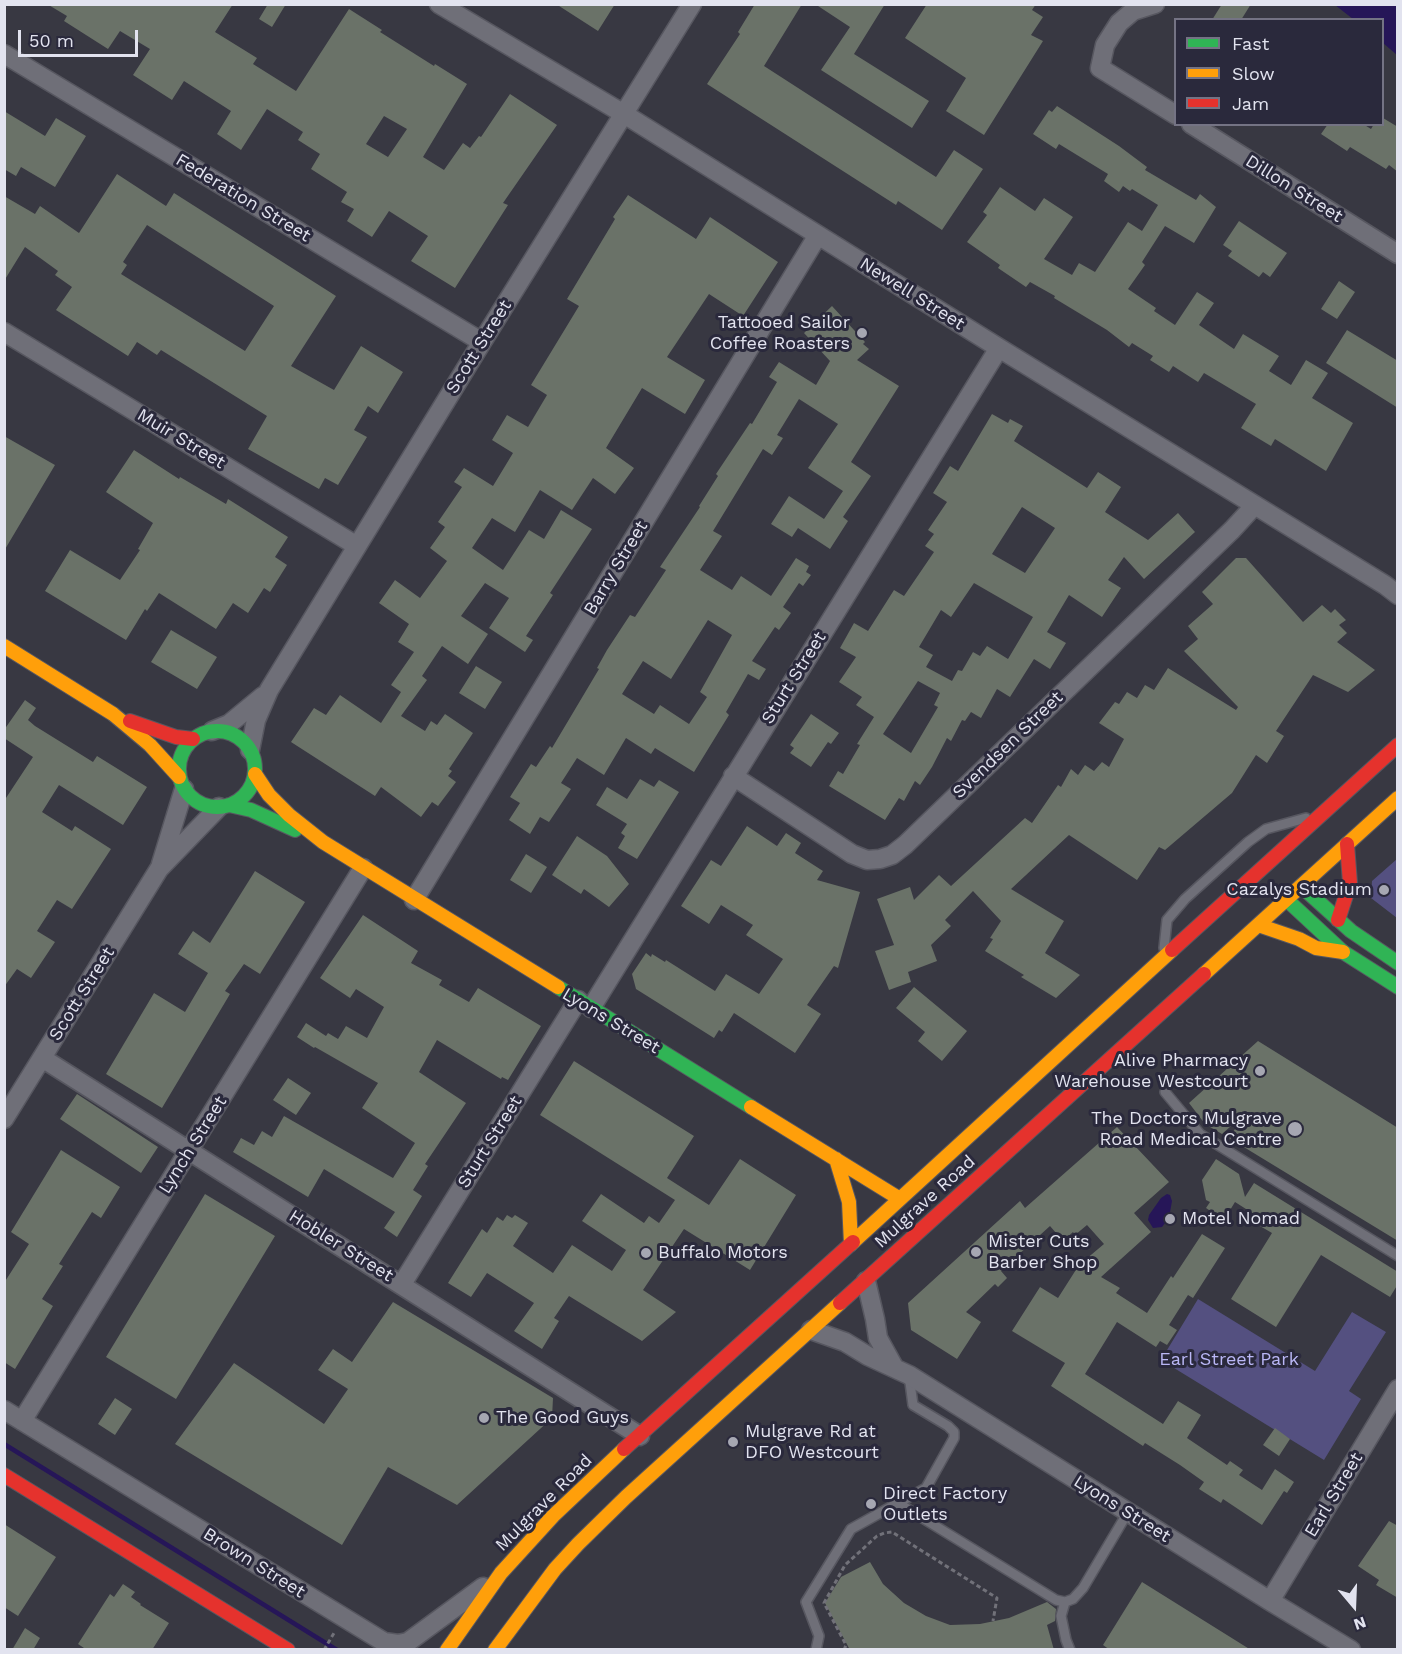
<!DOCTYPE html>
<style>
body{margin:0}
#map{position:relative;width:1402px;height:1654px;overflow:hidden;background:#383842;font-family:"Work Sans",sans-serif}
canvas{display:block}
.frame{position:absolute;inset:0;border:6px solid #e2e3ef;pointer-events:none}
.legend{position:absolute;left:1174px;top:18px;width:210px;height:108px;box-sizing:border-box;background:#2a293c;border:2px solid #747384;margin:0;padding:8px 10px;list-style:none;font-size:18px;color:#e2e3ef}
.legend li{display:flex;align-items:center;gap:12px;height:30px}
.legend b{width:30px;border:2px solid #747384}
.north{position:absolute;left:1324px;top:1576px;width:60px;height:60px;-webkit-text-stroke:4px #2a293c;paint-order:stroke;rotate:161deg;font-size:16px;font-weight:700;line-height:24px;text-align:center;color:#e2e3ef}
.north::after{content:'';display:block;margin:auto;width:21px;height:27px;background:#e2e3ef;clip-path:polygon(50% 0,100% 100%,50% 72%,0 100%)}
.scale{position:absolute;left:18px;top:30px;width:120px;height:27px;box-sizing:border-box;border:3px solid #e2e3ef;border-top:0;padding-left:8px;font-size:18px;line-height:21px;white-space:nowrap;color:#e2e3ef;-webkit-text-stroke:4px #2a293c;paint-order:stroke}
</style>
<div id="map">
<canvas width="1402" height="1654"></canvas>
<div class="frame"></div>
<ul class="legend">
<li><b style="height:8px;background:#30b455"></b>Fast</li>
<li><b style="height:8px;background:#ff9f0a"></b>Slow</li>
<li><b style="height:8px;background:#e5322d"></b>Jam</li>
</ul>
<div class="north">N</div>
<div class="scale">50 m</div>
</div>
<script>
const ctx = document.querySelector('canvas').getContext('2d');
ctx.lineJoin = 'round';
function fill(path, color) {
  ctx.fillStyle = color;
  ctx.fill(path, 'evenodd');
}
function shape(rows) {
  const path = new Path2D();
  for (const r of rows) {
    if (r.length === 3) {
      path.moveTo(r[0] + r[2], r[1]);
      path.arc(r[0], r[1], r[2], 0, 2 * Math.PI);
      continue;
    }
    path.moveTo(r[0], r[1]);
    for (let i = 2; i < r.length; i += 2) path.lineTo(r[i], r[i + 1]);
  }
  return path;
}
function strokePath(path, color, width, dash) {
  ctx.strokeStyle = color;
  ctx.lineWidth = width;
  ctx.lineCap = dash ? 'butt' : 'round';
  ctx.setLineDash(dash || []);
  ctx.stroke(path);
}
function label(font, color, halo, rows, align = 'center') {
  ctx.font = font + ' "Work Sans",sans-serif';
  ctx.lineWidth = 6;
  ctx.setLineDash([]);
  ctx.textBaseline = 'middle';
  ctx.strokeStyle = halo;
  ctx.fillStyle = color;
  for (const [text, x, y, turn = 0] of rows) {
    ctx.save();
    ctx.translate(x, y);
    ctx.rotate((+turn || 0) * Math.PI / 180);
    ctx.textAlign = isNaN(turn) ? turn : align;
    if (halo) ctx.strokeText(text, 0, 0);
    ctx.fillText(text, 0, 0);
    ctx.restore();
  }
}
fill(shape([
 [1397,859,1397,918,1371,898,1372,881],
 [1198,1299,1315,1371,1352,1312,1386,1332,1349,1391,1361,1399,1324,1460,1161,1360]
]), '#545080');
fill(shape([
 [1335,5,1397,5,1397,55,1383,43,1382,20,1353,19],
 [1167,1194,1170,1195,1172,1201,1169,1218,1162,1227,1153,1228,1148,1220,1149,1215,1161,1198]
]), '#261658');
strokePath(shape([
 [4,1444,337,1650]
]), '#261658', 4.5);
fill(shape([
 [47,4,233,4,215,32,257,58,253,64,296,91,349,9,382,30,380,32,434,66,435,64,467,84,423,157,444,170,463,143,470,148,479,136,481,137,510,94,557,125,503,203,508,205,455,288,411,261,428,236,389,211,372,237,347,221,354,209,341,202,347,192,311,169,320,154,298,140,303,132,267,109,241,150,217,134,231,111,184,81,172,100,133,75,150,49,120,31,108,49,64,21,67,16],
 [384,116,407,129,388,157,366,144],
 [268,4,286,4,272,27,259,19],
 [556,4,615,4,598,31],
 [755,4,802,4,764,66,936,177,954,150,983,169,942,230,898,201,896,205,707,84,740,34,738,32],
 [815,4,885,4,854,54,929,101,912,128,821,70,850,27],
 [927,4,1036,4,1032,10,1043,17,1031,35,1043,41,984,135,946,111,966,78,905,38],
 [1222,4,1251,4,1241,20,1212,20],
 [1057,106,1119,146,1147,167,1145,170,1196,200,1200,194,1216,207,1194,243,1165,226,1142,262,1145,265,1128,289,1156,308,1154,311,1175,325,1197,292,1214,303,1199,325,1234,349,1243,334,1279,356,1269,371,1291,385,1306,360,1328,373,1312,398,1353,423,1326,471,1275,439,1271,446,1241,428,1256,404,1204,373,1198,382,1173,366,1169,372,1150,360,1153,356,1132,343,1129,347,1107,330,1054,298,1055,296,1030,282,1026,287,998,268,1000,265,967,242,987,215,983,212,1000,187,1035,211,1044,198,1073,217,1044,259,1072,275,1079,263,1095,272,1128,222,1142,231,1158,205,1132,189,1130,191,1123,186,1119,192,1104,181,1108,174,1059,144,1056,149,1033,134,1049,110,1052,112],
 [4,111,45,136,56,118,86,136,55,187,21,167,16,176,4,169],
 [1383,118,1398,127,1398,172,1389,165,1386,169,1350,147,1347,151,1321,134,1328,124,1363,124,1371,129,1374,124,1383,124],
 [117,174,166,206,174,193,336,296,291,366,334,390,361,346,403,372,378,413,368,406,354,430,367,437,338,485,325,478,319,489,248,449,267,416,161,350,157,355,137,342,128,356,56,310,72,287,55,275,58,271,25,247,4,281,4,196,35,214,40,206,79,233],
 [147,225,274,306,245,351,121,274,127,265,123,262],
 [628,195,696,239,710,217,778,262,743,316,709,294,667,357,705,380,685,414,642,388,606,448,634,468,615,494,593,478,572,510,540,490,515,532,492,518,472,548,503,570,529,530,544,539,561,510,592,529,550,593,553,595,526,636,533,640,525,652,489,628,509,598,485,583,461,616,488,634,468,664,442,646,422,676,427,680,401,716,425,731,431,721,437,725,445,714,473,733,449,769,452,771,448,776,456,782,438,806,432,802,421,817,381,787,375,796,291,742,314,708,326,715,340,695,381,723,401,692,391,685,414,652,398,642,409,624,379,603,395,580,420,598,447,561,430,548,445,527,438,522,462,487,454,482,464,468,493,486,513,453,492,440,507,415,528,427,547,395,531,385,579,306,567,299,615,219,613,217],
 [1239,221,1287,253,1270,277,1263,272,1259,277,1228,256,1232,251,1223,245],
 [1339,281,1355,292,1337,319,1321,309],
 [832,306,865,342,863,344,869,349,857,360,899,386,851,462,871,476,843,517,848,521,830,549,798,528,792,537,771,524,789,496,824,519,843,491,808,468,838,424,799,399,777,435,783,438,772,455,763,449,713,531,722,536,700,570,732,590,741,576,771,596,796,558,809,566,806,572,811,575,803,586,799,583,783,607,791,613,779,630,775,627,752,661,766,669,759,680,748,674,726,712,729,715,694,772,655,748,651,754,626,738,604,775,577,758,561,783,571,789,549,822,540,817,530,834,509,820,520,803,510,797,531,764,536,767,550,746,552,748,599,669,597,668,607,650,630,615,635,617,666,570,660,567,700,507,699,506,718,476,716,474,750,423,752,424,777,382,769,377,779,362,816,385,830,361,804,333],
 [708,620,732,635,700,692,707,697,689,724,660,705,654,714,622,694,643,661,671,679],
 [1347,330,1398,361,1398,408,1326,363],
 [992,414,1008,423,1010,419,1023,426,1014,441,1087,488,1098,472,1121,487,1105,512,1148,540,1178,513,1195,532,1144,579,1124,557,1108,580,1121,588,1102,617,1069,595,1047,632,1066,643,1050,669,1034,659,1010,697,997,689,981,718,971,712,965,721,962,720,951,741,947,738,932,767,920,785,915,781,904,801,899,798,885,820,829,786,838,771,843,774,860,745,857,744,874,717,856,705,862,697,839,682,856,657,840,648,854,623,868,631,894,590,904,596,934,552,925,546,934,534,928,530,947,502,933,493,950,466,958,471],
 [1022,507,1055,528,1025,573,992,554],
 [974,583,1033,617,1008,659,987,646,980,656,973,652,962,671,958,670,952,681,926,667,933,655,919,647,941,610,951,617],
 [918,681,940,693,934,705,938,707,911,753,883,734],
 [4,436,55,465,4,551],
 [134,450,179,479,180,477,226,504,228,499,288,537,275,557,287,565,270,592,264,588,248,613,233,603,216,629,159,593,147,611,145,609,126,640,45,591,70,550,120,580,140,550,138,549,153,523,106,492],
 [1236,558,1246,558,1303,622,1322,605,1331,613,1335,609,1346,620,1339,625,1347,633,1337,642,1375,670,1348,692,1313,675,1276,731,1284,736,1267,763,1256,755,1232,793,1165,850,1159,847,1137,880,1069,835,1011,889,1064,921,1045,953,1080,975,1056,998,1021,977,1024,975,985,951,993,939,990,938,1001,921,973,891,945,920,951,926,931,945,937,961,908,972,911,982,889,990,875,951,894,945,877,899,910,887,914,900,939,875,951,886,1025,818,1032,823,1058,785,1061,787,1071,769,1078,775,1085,765,1094,771,1102,762,1109,767,1124,739,1099,723,1115,702,1119,704,1127,692,1137,698,1145,685,1154,690,1168,668,1236,710,1238,707,1184,651,1198,639,1188,626,1213,604,1202,592],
 [171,630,217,657,197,689,151,662],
 [476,666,502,682,485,709,459,693],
 [25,700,36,708,28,720,35,726,93,762,97,756,147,787,123,825,59,785,42,812,72,831,75,826,111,849,72,909,57,900,37,931,55,942,31,978,17,969,4,987,4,801,33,757,4,738,4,730],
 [811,714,839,733,831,744,828,742,811,767,790,753,794,748,790,745],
 [640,779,654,787,659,780,679,792,637,859,618,848,625,836,621,833,627,824,596,805,607,787,627,799],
 [747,826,777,846,786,833,801,843,795,853,823,871,817,880,860,892,838,968,834,966,807,1005,821,1014,795,1053,734,1013,722,1032,719,1030,714,1038,636,989,632,974,646,953,651,957,652,954,665,962,666,960,715,991,726,974,759,994,783,959,746,935,753,925,721,905,709,924,681,906,711,860,721,866],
 [577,836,607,856,629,884,609,907,584,889,581,894,552,875],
 [526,854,547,867,531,893,510,880],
 [255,871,305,902,260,974,244,964,225,991,230,994,162,1108,106,1074,154,993,185,1012,208,973,178,954,193,931,210,943],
 [363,915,418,951,411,963,442,980,439,985,469,1002,478,988,541,1026,508,1080,502,1077,501,1079,437,1040,419,1072,466,1103,425,1164,428,1166,413,1190,422,1196,397,1237,384,1228,395,1212,324,1169,308,1197,233,1152,241,1138,254,1145,262,1131,272,1137,284,1116,393,1178,415,1143,362,1108,378,1083,315,1047,314,1048,297,1037,306,1023,326,1036,328,1033,338,1039,346,1026,367,1038,384,1007,356,989,350,998,320,978],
 [914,987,967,1031,942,1061,918,1041,925,1032,896,1008],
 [1258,1041,1398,1128,1398,1241,1229,1138,1241,1120,1240,1118,1222,1134,1205,1124,1189,1103],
 [574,1061,694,1136,667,1178,709,1205,740,1159,796,1195,750,1270,684,1229,643,1290,676,1312,642,1341,569,1296,554,1318,559,1321,542,1349,514,1331,534,1303,487,1273,471,1297,448,1283,482,1229,487,1233,497,1217,503,1221,507,1215,512,1218,515,1215,528,1223,513,1246,553,1273,572,1245,612,1271,626,1250,582,1221,601,1194,644,1223,649,1216,659,1223,675,1200,540,1115],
 [288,1078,311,1093,296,1115,273,1100],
 [77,1094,158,1147,141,1173,60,1119],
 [1117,1127,1169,1182,1134,1213,1151,1232,1101,1277,1120,1288,1116,1293,1147,1313,1171,1276,1173,1278,1202,1234,1225,1248,1193,1298,1188,1295,1169,1325,1177,1330,1167,1345,1160,1341,1156,1347,1117,1322,1085,1374,1163,1424,1178,1401,1201,1415,1187,1438,1227,1465,1230,1461,1243,1470,1239,1475,1262,1490,1275,1469,1294,1482,1287,1493,1284,1491,1262,1525,1223,1499,1221,1503,1199,1489,1204,1482,1180,1465,1145,1443,1143,1446,1051,1386,1065,1363,1012,1331,1040,1287,1058,1298,1079,1265,1104,1244,1087,1225,1075,1235,1073,1232,1063,1241,1050,1226,1007,1265,1001,1271,1007,1278,998,1287,995,1284,966,1312,981,1322,957,1359,911,1330,908,1303,1020,1201,1025,1208],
 [61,1150,120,1187,101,1218,92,1212,59,1264,63,1266,42,1299,53,1306,15,1369,4,1362,4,1283,29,1244,11,1232],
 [1216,1159,1239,1174,1245,1197,1254,1183,1398,1272,1398,1284,1390,1297,1321,1255,1276,1327,1231,1299,1272,1233,1253,1222,1257,1216,1235,1202,1224,1220,1206,1208,1210,1202,1206,1200,1202,1180],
 [205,1194,275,1236,176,1399,106,1357],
 [393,1302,553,1398,552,1418,457,1505,388,1467,342,1545,175,1444,234,1363,324,1424,348,1389,318,1370,333,1349,352,1362],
 [115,1398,132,1409,115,1435,98,1424],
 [1275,1428,1290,1439,1279,1456,1263,1445],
 [1389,1521,1398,1526,1398,1598,1376,1585,1379,1580,1358,1566],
 [4,1524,56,1557,18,1616,4,1607],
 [870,1562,883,1584,904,1603,926,1616,950,1625,980,1624,1009,1618,1047,1602,1056,1609,1055,1621,1047,1625,1054,1650,850,1650,825,1603,841,1577],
 [1142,1582,1251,1650,1110,1650,1103,1645],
 [123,1584,135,1592,131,1597,141,1604,140,1605,169,1623,152,1650,87,1650,78,1644,110,1594,114,1597],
 [25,1628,40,1638,33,1650,12,1650]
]), '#6a7268');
const lane = shape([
 [1164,948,1167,920,1185,899,1248,842,1266,829,1306,818],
 [1165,1092,1200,1134,1398,1256],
 [898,1503,926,1488,954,1438,954,1432,948,1426,913,1405,909,1375],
 [1065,1602,1061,1616,1066,1640,1070,1650],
 [816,1650,819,1636,806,1602,851,1529,898,1503,1056,1600,1065,1602,1073,1599,1083,1588,1128,1512]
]);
const street = shape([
 [439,4,624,114,999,348,1385,585,1398,595],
 [1155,4,1133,11,1119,23,1105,45,1100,68,1176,115],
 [4,54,482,342],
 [1191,124,1398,254],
 [4,332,357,546],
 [212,731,229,724,263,696],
 [250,750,256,720,269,690,482,342,692,4],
 [733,776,852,854,867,860,880,859,892,855,905,845,1232,530,1255,505],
 [161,864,184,789],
 [414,900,818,235],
 [591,1008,999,348],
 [42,1058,640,1436],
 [4,1119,159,869,219,807],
 [866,1281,875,1319,878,1338,894,1367],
 [402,1284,578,1000],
 [811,1330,845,1342,868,1356,909,1375,1270,1601,1351,1650],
 [4,1410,384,1642,398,1644,408,1642,483,1587],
 [22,1421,363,868],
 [1270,1601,1398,1389]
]);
const fast = shape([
 [217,769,38],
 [229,805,251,810,295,830],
 [1301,886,1351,931,1398,963],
 [1286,899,1343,952,1398,987],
 [558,987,751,1107]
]);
const slow = shape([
 [4,646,113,714,150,745,179,777],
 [255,774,269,795,289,815,323,842,558,987],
 [1258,925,1299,939,1316,948,1343,952],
 [1204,974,1398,798],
 [751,1107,900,1199],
 [836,1159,849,1202,851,1244],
 [853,1242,1172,950],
 [447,1650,501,1573,553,1516,624,1449],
 [495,1650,555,1569,578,1544,626,1497,840,1303]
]);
const jam = shape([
 [130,721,176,737,193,739],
 [1338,920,1350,883,1347,844],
 [1172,950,1398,745],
 [840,1303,1204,974],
 [624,1449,853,1242],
 [4,1475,288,1650]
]);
strokePath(lane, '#575760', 12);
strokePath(street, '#575760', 21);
strokePath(fast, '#575760', 16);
strokePath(slow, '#575760', 16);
strokePath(jam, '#575760', 16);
strokePath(shape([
 [324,1650,334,1633,332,1632],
 [844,1650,846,1645,824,1603,845,1565,877,1536,884,1533,892,1532,997,1598,993,1621]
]), '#717179', 3, [4.5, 3]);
strokePath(lane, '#6f6f78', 9);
strokePath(street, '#6f6f78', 18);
strokePath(fast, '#30b455', 14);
strokePath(slow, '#ff9f0a', 14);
strokePath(jam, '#e5322d', 14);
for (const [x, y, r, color] of [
 [862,333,6,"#a6a7b2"],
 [1384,890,6,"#a6a7b2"],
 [1260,1071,6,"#a6a7b2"],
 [1295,1129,8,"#a6a7b2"],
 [1170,1219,6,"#a6a7b2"],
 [976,1252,6,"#a6a7b2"],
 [646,1253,6,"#a6a7b2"],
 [484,1418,6,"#a6a7b2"],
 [733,1442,6,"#a6a7b2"],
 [871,1504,6,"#a6a7b2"]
]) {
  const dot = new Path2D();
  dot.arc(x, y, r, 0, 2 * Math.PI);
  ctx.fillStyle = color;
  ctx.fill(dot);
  strokePath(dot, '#2a293c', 2);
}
label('18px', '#e2e3ef', '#2a293c', [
 ["Dillon Street",1294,189,32],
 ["Federation Street",243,198,31],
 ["Newell Street",912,294,32],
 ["Scott Street",479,347,-58],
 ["Muir Street",181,439,31],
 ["Barry Street",616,568,-59],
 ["Sturt Street",794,678,-58],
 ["Svendsen Street",1008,745,-44],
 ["Scott Street",82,994,-58],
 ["Lyons Street",611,1021,31],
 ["Sturt Street",490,1142,-58],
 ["Lynch Street",193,1145,-58],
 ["Mulgrave Road",925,1202,-42],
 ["Hobler Street",341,1246,32],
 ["Earl Street",1334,1495,-59],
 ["Mulgrave Road",544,1503,-45],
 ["Lyons Street",1122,1509,32],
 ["Brown Street",254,1563,32]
]);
label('18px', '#e2e3ef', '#2a293c', [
 ["Tattooed Sailor",850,323,"right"],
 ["Coffee Roasters",850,344,"right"],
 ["Cazalys Stadium",1372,890,"right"],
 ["Alive Pharmacy",1248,1061,"right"],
 ["Warehouse Westcourt",1248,1082,"right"],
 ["The Doctors Mulgrave",1282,1119,"right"],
 ["Road Medical Centre",1282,1140,"right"],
 ["Motel Nomad",1182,1219],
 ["Mister Cuts",988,1242],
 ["Barber Shop",988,1263],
 ["Buffalo Motors",658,1253],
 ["The Good Guys",496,1418],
 ["Mulgrave Rd at",745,1432],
 ["DFO Westcourt",745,1453],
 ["Direct Factory",883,1494],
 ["Outlets",883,1515]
], 'left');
label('18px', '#bab7f6', '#2a293c', [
 ["Earl Street Park",1229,1360]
]);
</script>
